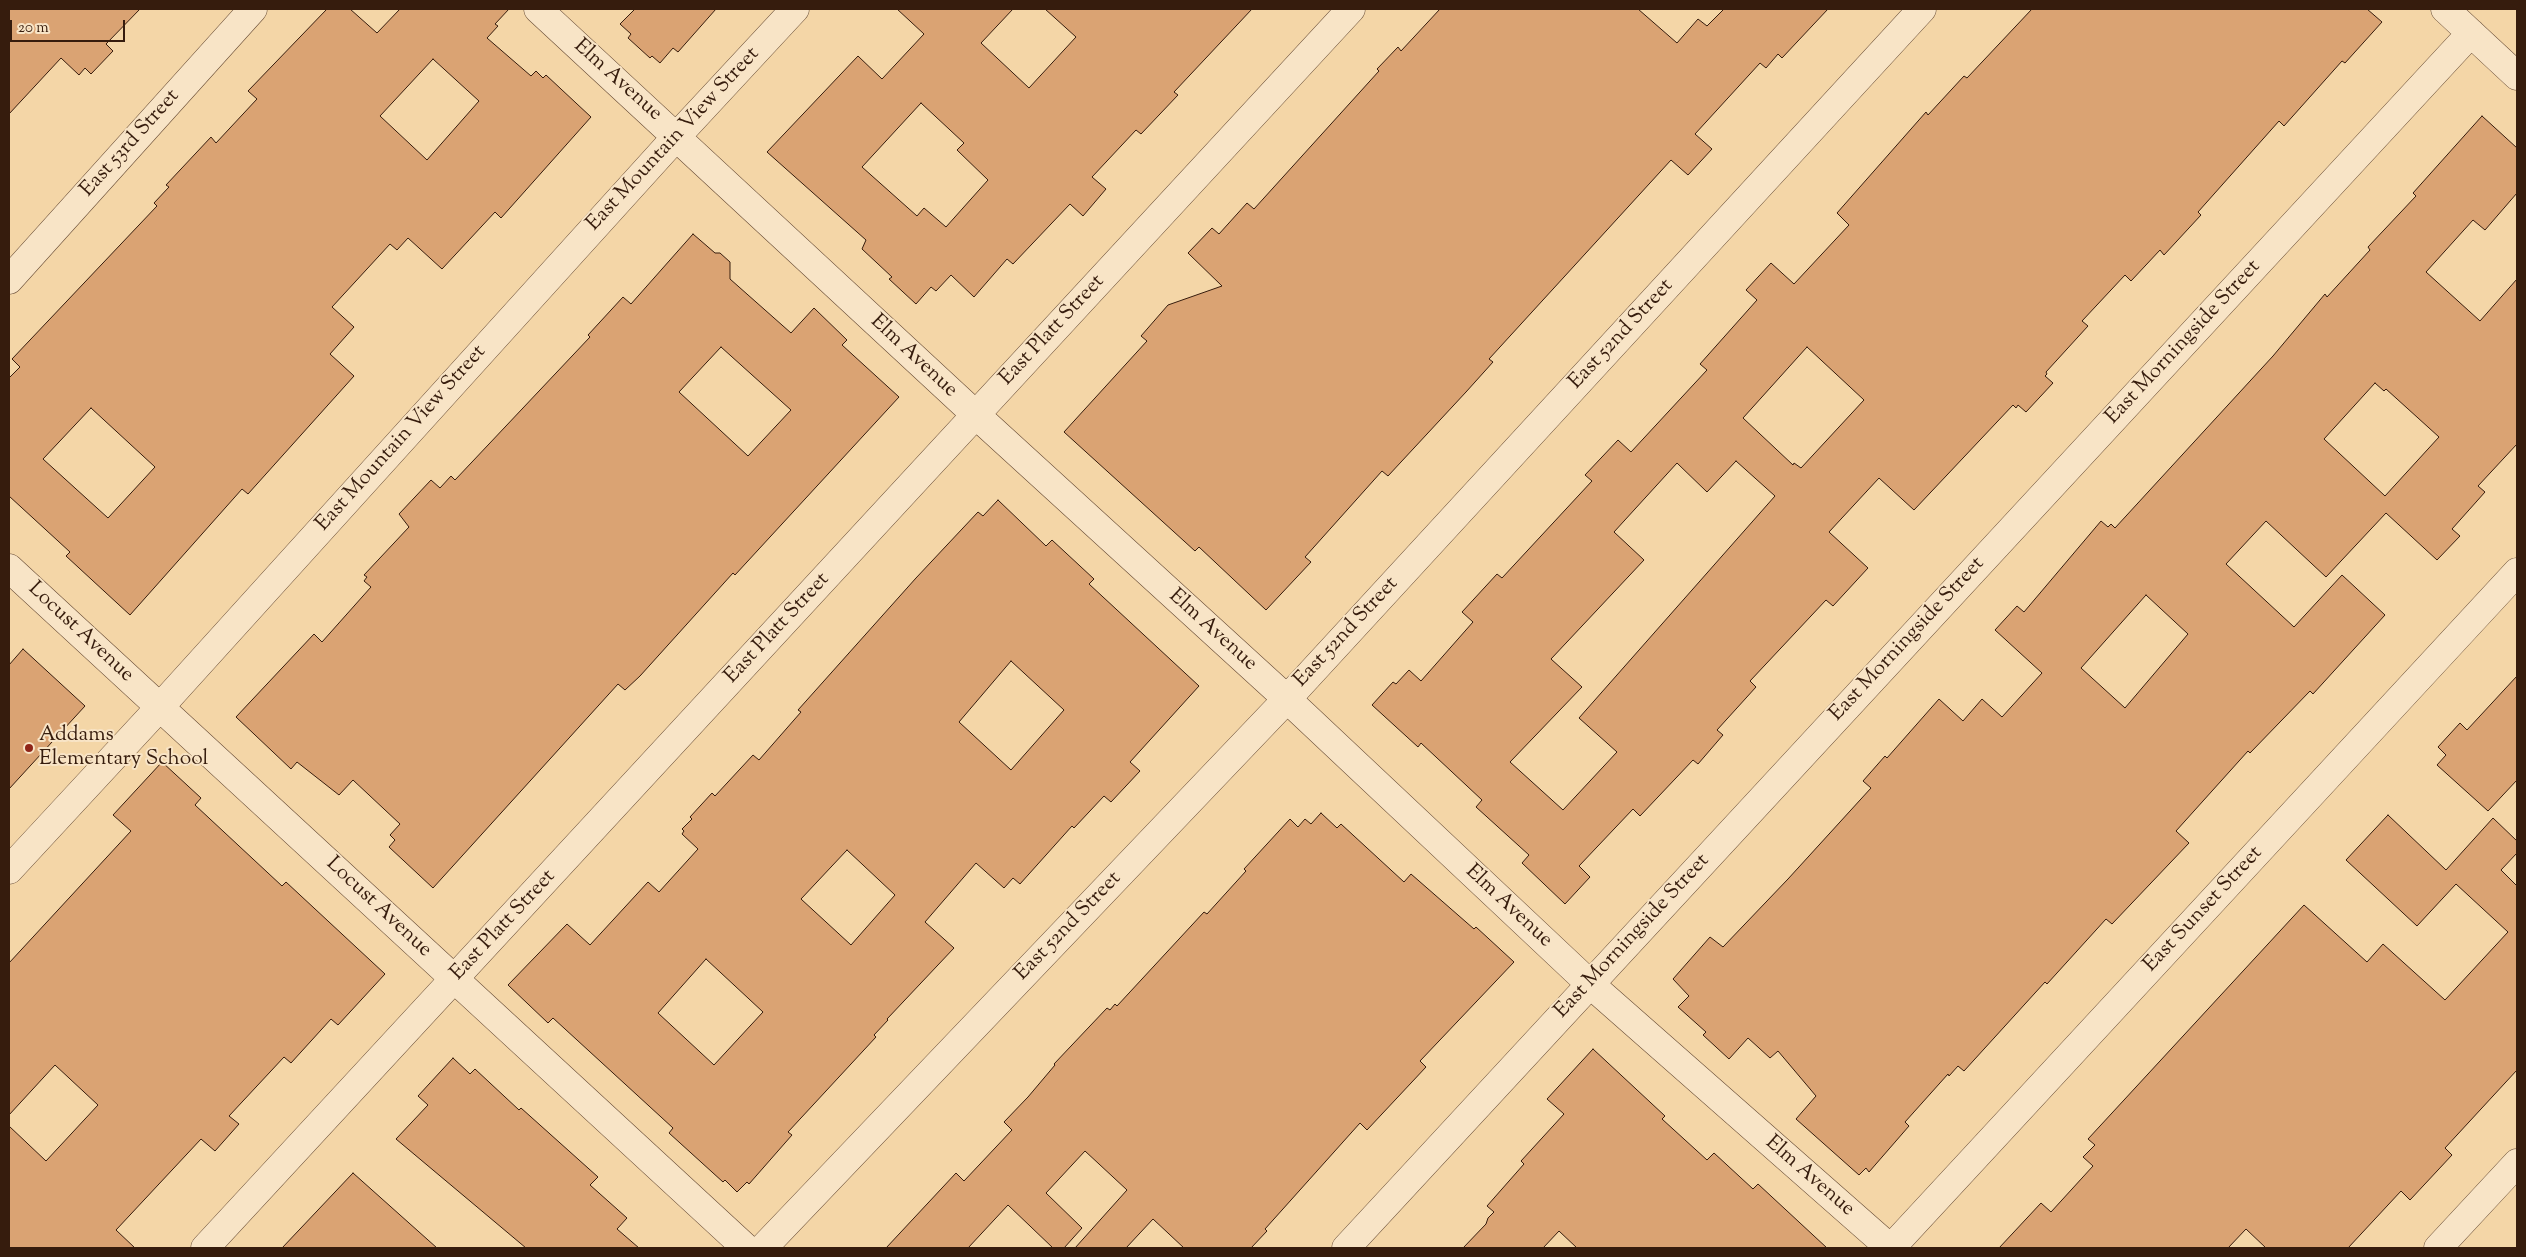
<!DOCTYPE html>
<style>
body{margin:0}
#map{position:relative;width:2526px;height:1257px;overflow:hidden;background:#f4d6a7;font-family:"Sorts Mill Goudy",serif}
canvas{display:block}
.frame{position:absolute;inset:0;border:10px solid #361c0d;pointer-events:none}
.scale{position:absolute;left:10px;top:20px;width:115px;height:22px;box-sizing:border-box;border:2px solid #361c0d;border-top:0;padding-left:6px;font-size:15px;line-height:18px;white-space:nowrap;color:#361c0d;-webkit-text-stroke:4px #f8e4c6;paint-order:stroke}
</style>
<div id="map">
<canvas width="2526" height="1257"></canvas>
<div class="frame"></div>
<div class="scale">20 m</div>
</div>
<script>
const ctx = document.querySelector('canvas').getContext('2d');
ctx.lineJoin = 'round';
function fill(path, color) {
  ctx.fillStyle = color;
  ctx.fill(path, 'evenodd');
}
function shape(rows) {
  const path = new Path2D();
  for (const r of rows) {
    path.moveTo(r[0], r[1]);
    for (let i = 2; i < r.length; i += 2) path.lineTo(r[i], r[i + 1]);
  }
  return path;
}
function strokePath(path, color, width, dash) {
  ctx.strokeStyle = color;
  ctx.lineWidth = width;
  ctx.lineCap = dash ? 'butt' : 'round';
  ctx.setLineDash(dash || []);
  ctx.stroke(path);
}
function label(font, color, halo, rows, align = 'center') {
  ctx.font = font + ' "Sorts Mill Goudy",serif';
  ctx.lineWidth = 4;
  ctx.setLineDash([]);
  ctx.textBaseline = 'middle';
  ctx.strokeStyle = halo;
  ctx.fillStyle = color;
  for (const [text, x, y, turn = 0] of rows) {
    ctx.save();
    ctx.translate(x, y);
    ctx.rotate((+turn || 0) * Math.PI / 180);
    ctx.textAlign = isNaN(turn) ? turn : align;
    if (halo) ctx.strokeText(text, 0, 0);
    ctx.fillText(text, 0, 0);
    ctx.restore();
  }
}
const building = shape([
 [9,9,140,9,106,44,113,51,91,74,85,68,79,75,61,58,9,114,9,9],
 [327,9,350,9,377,33,400,9,509,9,495,24,498,26,487,38,531,76,536,71,543,78,546,75,591,117,501,218,495,212,442,269,408,238,397,250,390,244,332,307,354,327,330,354,354,376,248,494,242,489,130,615,66,556,70,552,9,496,9,378,20,367,12,359,157,206,154,203,169,187,166,185,211,137,216,143,257,99,248,91,327,9],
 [433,59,479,101,427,160,380,116,433,59],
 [91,408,155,467,108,518,43,459,91,408],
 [635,9,716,9,678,52,673,48,660,63,652,56,650,58,628,38,631,34,620,24,635,9],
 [897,9,1013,9,981,43,1029,88,1076,37,1045,9,1252,9,1174,92,1178,95,1141,134,1136,130,1092,177,1106,189,1083,216,1070,204,1013,264,1007,259,974,297,951,275,936,291,931,287,916,304,889,279,892,277,862,249,866,240,767,152,858,56,882,79,924,34,897,9],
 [921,103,964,143,957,150,988,180,946,227,924,208,917,216,862,167,921,103],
 [1440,9,1638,9,1677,43,1698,19,1707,26,1724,9,1828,9,1782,58,1778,54,1766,68,1760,63,1695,134,1712,149,1688,175,1671,160,1489,359,1493,362,1466,392,1388,476,1382,471,1305,557,1311,562,1266,610,1199,547,1195,551,1064,432,1147,341,1141,336,1168,305,1222,286,1188,253,1212,228,1219,234,1247,203,1254,209,1379,71,1377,69,1398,47,1401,51,1440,9],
 [2032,9,2367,9,2382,22,2345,63,2342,61,2284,126,2279,121,2198,212,2201,215,2164,255,2160,250,2131,281,2125,275,2082,321,2088,326,2046,372,2047,374,2045,376,2053,383,2026,412,2018,405,2016,408,2013,405,1914,510,1879,478,1829,532,1868,568,1833,606,1826,600,1750,681,1756,687,1717,730,1723,735,1698,764,1693,760,1640,816,1633,809,1579,866,1590,877,1565,904,1522,863,1529,855,1476,807,1482,800,1421,743,1418,747,1372,705,1393,682,1396,684,1409,670,1421,681,1473,622,1462,612,1497,574,1502,578,1592,481,1585,475,1618,440,1631,452,1707,370,1700,364,1757,300,1746,290,1771,263,1794,284,1849,225,1837,213,1926,112,1928,115,1964,76,1967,78,2032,9],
 [1807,347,1864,400,1801,468,1794,463,1793,465,1743,418,1807,347],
 [1736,461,1775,496,1579,718,1617,752,1563,810,1510,762,1582,687,1551,659,1644,560,1614,532,1677,463,1707,492,1736,461],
 [2482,116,2517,148,2517,193,2485,230,2473,220,2426,272,2480,321,2517,279,2517,444,2478,486,2485,492,2452,529,2460,536,2437,560,2386,513,2326,577,2266,521,2226,564,2294,627,2342,575,2385,615,2313,694,2310,691,2250,753,2248,751,2176,831,2189,843,2112,924,2106,919,2047,984,2045,982,1964,1071,1958,1066,1949,1076,1948,1074,1905,1122,1909,1126,1869,1172,1866,1168,1859,1175,1796,1119,1816,1096,1778,1051,1770,1058,1748,1038,1729,1059,1703,1035,1706,1032,1678,1007,1689,996,1673,979,1710,937,1723,947,1788,879,1871,788,1863,781,1885,756,1887,758,1939,699,1963,721,1982,699,2002,717,2042,673,1995,630,2017,606,2024,612,2101,521,2108,527,2111,524,2115,528,2273,356,2325,294,2327,297,2370,250,2368,247,2416,196,2413,193,2482,116],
 [2375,383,2384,391,2386,389,2439,437,2385,496,2324,439,2375,383],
 [2146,595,2188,634,2125,708,2081,668,2146,595],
 [693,234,715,253,720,253,730,262,730,279,791,333,814,308,847,340,842,345,899,397,735,575,733,573,640,676,625,690,618,684,433,888,389,847,395,840,390,835,400,824,353,780,339,795,297,762,291,769,236,717,314,634,322,642,371,587,364,581,367,577,364,575,409,527,399,514,431,480,440,488,451,476,455,480,590,337,588,335,623,297,631,304,693,234],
 [721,347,791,410,748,456,679,392,721,347],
 [998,500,1046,546,1052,540,1094,579,1089,584,1199,686,1130,762,1140,771,1111,802,1104,796,1074,828,1072,826,1020,884,1013,878,1004,888,976,863,925,922,954,948,887,1019,888,1020,874,1035,876,1037,788,1132,792,1135,749,1184,747,1182,737,1192,725,1180,723,1182,669,1133,673,1128,553,1018,548,1023,508,985,567,924,590,945,648,882,659,892,698,849,682,834,684,831,682,829,692,819,690,817,712,793,715,796,753,755,759,760,801,712,798,710,916,578,978,512,983,516,998,500],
 [1011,661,1064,710,1011,770,959,722,1011,661],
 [847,850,895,895,851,945,801,899,847,850],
 [706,959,763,1012,714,1065,658,1013,706,959],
 [23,649,85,706,9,789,9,665,23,649],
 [2517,676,2517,780,2488,811,2437,765,2446,755,2438,747,2460,723,2467,730,2517,676],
 [162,762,201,798,195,805,282,886,286,882,385,974,338,1025,331,1019,291,1063,284,1057,229,1116,239,1124,215,1151,201,1139,116,1230,135,1248,9,1248,9,1126,46,1161,98,1105,55,1065,9,1115,9,963,131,831,113,815,162,762],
 [1321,813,1337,828,1341,824,1404,882,1411,874,1474,929,1476,927,1514,962,1420,1061,1426,1067,1367,1130,1360,1123,1265,1229,1267,1231,1251,1248,1184,1248,1153,1219,1126,1248,1075,1248,1127,1190,1085,1151,1046,1193,1082,1228,1064,1248,1053,1248,1008,1205,968,1248,886,1248,956,1173,964,1181,1012,1130,1004,1122,1028,1097,1055,1065,1054,1064,1107,1008,1110,1010,1115,1004,1117,1006,1204,912,1207,914,1246,871,1244,869,1290,819,1298,827,1305,819,1311,824,1321,813],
 [2388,815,2446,870,2493,818,2517,841,2517,853,2501,870,2517,886,2517,1070,2445,1148,2452,1155,2410,1200,2401,1191,2348,1248,2266,1248,2246,1229,2228,1248,1999,1248,2041,1203,2051,1212,2093,1166,2083,1157,2095,1145,2088,1139,2304,905,2367,962,2383,944,2445,1000,2508,932,2456,884,2417,926,2346,860,2388,815],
 [1593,1049,1665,1116,1662,1119,1707,1160,1714,1153,1753,1189,1758,1184,1827,1248,1577,1248,1559,1231,1543,1248,1463,1248,1486,1224,1488,1218,1494,1212,1487,1206,1524,1164,1521,1161,1564,1114,1547,1099,1593,1049],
 [453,1058,470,1074,475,1069,519,1110,521,1108,598,1177,590,1185,627,1218,617,1229,639,1248,526,1248,396,1139,428,1105,418,1096,453,1058],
 [353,1173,437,1248,282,1248,353,1173]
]);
fill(building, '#daa373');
strokePath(building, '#361c0d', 1);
const minor = shape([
 [538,9,976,415,1287,699,1590,984,1890,1248],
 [2445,9,2517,76],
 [9,280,253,9],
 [9,568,746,1248],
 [9,870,160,707,677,136,795,9],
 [205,1248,1351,9],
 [763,1248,1287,699,1922,9],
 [1346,1248,2471,33],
 [1891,1248,2517,572],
 [2438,1248,2517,1163]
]);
strokePath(minor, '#664a34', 29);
strokePath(minor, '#f8e4c6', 28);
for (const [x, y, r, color] of [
 [29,748,5,"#8f2418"]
]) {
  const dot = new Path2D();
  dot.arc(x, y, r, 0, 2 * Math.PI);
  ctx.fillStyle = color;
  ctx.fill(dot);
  strokePath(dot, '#f8e4c6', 2);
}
label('21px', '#361c0d', '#f8e4c6', [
 ["Elm Avenue",617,81,42],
 ["East Mountain View Street",674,140,-47],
 ["East 53rd Street",131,144,-48],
 ["East Platt Street",1053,331,-47],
 ["East 52nd Street",1622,335,-47],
 ["East Morningside Street",2184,343,-47],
 ["Elm Avenue",913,357,43],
 ["East Mountain View Street",402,439,-48],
 ["East Platt Street",778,629,-47],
 ["Elm Avenue",1212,631,42],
 ["Locust Avenue",80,633,43],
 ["East 52nd Street",1347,633,-47],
 ["East Morningside Street",1908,640,-47],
 ["Elm Avenue",1508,907,43],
 ["Locust Avenue",378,908,43],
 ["East Sunset Street",2204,910,-47],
 ["East Platt Street",504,926,-47],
 ["East 52nd Street",1069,927,-46],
 ["East Morningside Street",1633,937,-47],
 ["Elm Avenue",1809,1177,41]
]);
label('21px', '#361c0d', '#f8e4c6', [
 ["Addams",39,736],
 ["Elementary School",39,760]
], 'left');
</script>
